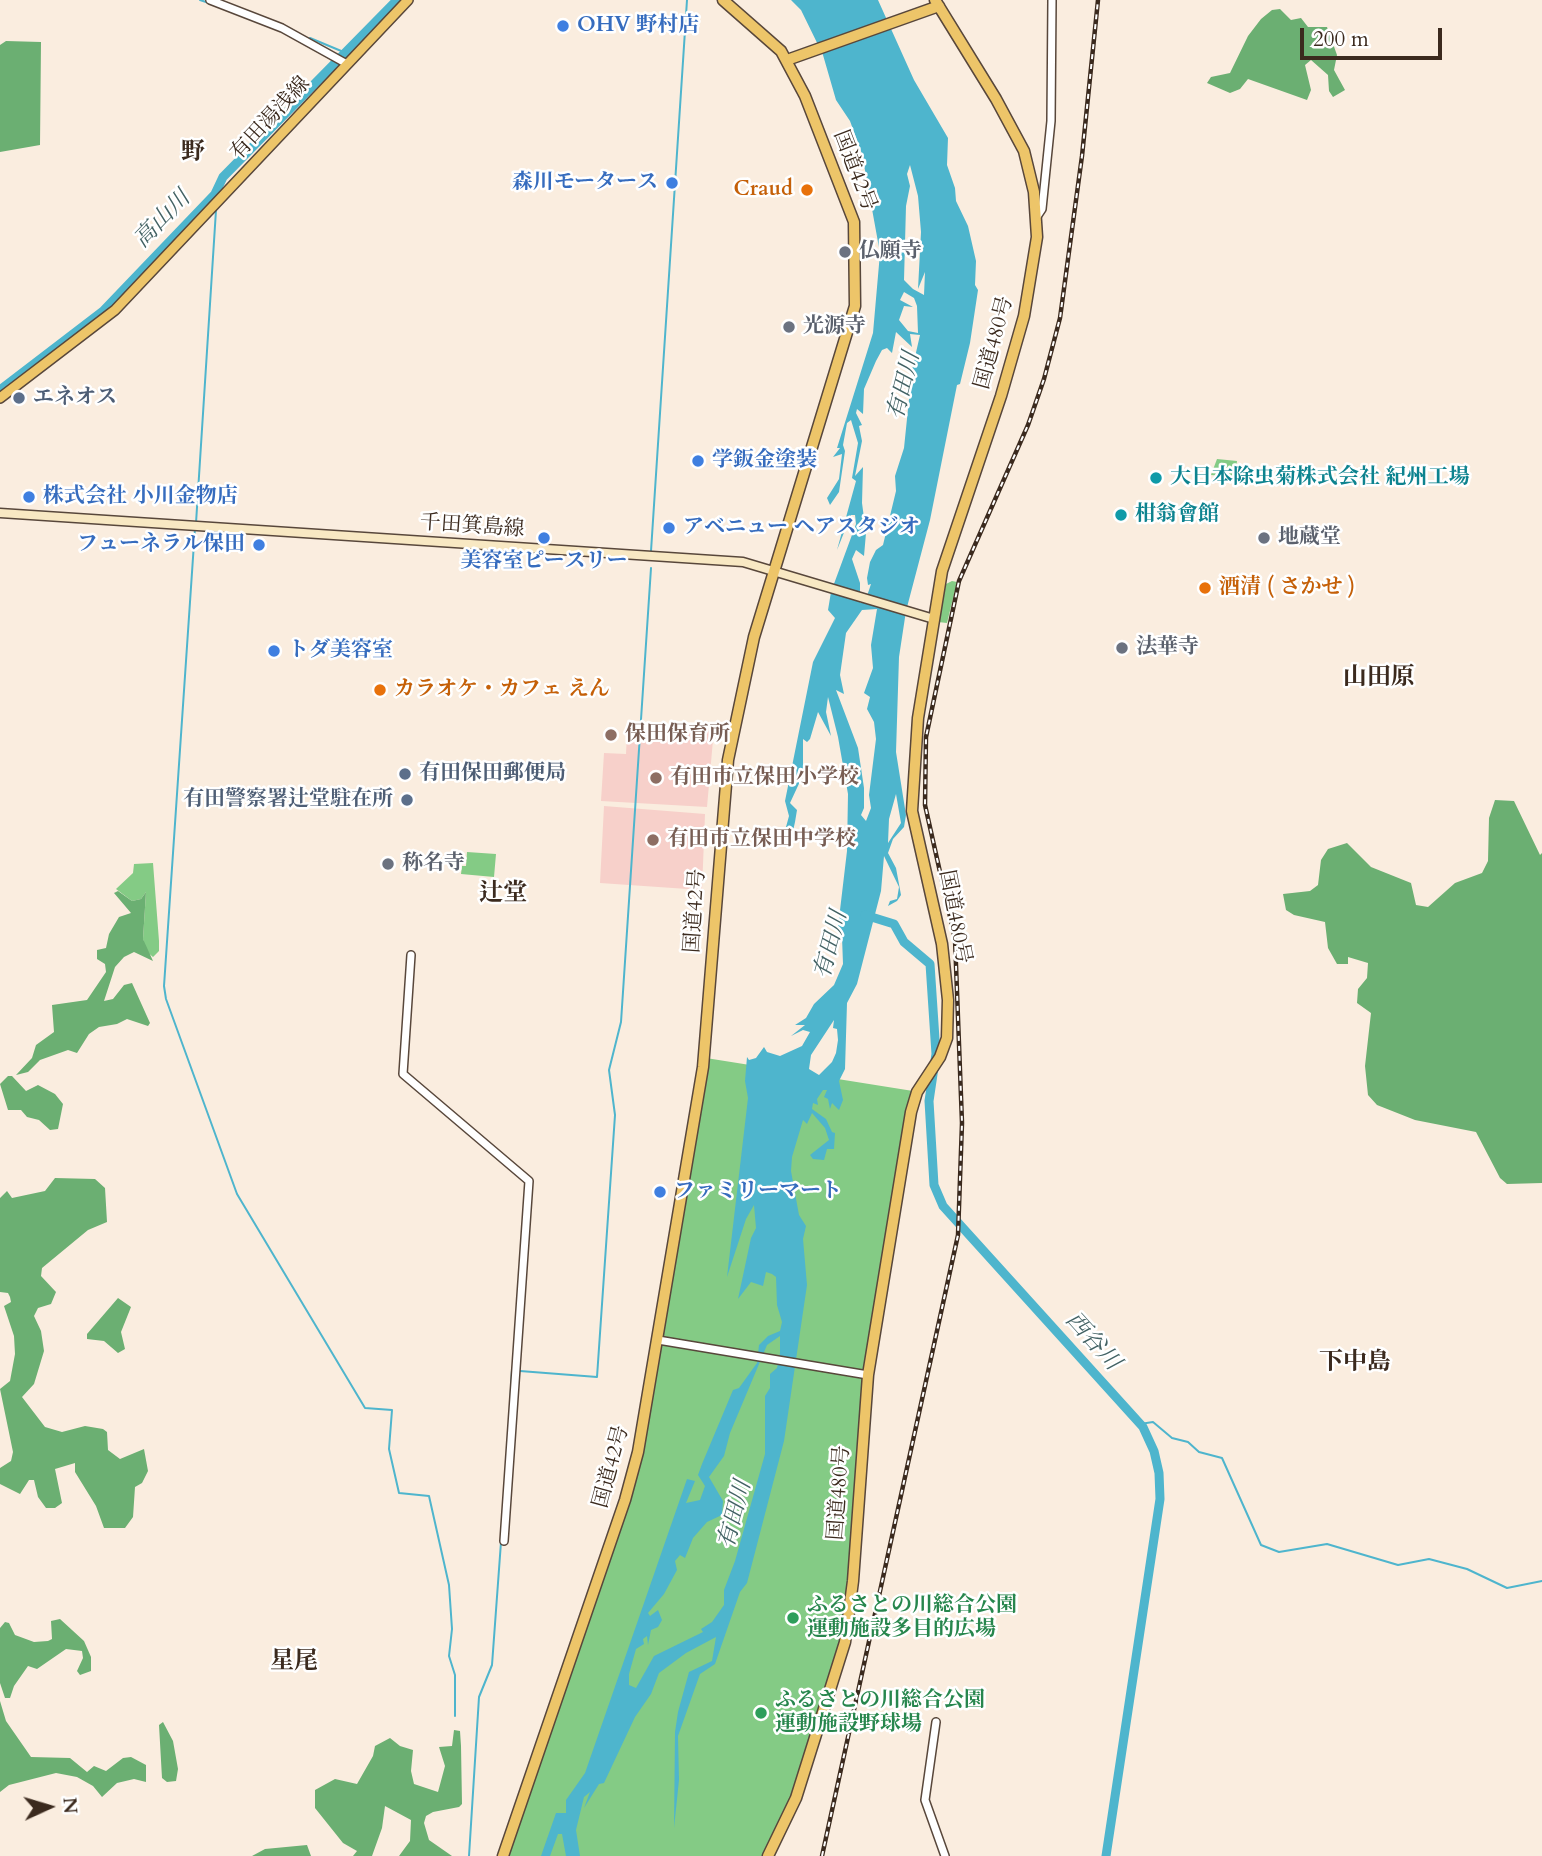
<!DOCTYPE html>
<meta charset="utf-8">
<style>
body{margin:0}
#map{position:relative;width:1542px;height:1856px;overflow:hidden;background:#faeddf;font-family:Cardo,serif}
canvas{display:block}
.north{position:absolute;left:14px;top:1772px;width:70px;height:70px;-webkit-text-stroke:5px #fff;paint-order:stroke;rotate:86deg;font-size:19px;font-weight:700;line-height:28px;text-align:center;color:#3b2a1e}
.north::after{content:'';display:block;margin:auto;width:24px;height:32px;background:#3b2a1e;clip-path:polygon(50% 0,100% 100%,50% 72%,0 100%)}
.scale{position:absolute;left:1300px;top:28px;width:142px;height:32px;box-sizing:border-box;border:4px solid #3b2a1e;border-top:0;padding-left:9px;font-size:21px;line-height:24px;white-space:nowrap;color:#3b2a1e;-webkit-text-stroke:5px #fff;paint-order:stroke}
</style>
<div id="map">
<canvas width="1542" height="1856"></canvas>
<div class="north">N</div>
<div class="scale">200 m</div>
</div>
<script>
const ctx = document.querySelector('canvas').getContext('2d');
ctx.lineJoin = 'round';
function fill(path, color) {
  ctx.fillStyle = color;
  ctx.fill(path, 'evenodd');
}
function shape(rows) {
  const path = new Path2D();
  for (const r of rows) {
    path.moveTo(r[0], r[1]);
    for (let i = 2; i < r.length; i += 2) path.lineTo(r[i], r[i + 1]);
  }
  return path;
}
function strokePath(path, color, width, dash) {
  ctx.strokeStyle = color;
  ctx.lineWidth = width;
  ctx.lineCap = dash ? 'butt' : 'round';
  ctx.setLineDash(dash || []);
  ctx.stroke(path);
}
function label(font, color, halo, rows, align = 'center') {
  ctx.font = font + ' Cardo,"Noto Serif JP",serif';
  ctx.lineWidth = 5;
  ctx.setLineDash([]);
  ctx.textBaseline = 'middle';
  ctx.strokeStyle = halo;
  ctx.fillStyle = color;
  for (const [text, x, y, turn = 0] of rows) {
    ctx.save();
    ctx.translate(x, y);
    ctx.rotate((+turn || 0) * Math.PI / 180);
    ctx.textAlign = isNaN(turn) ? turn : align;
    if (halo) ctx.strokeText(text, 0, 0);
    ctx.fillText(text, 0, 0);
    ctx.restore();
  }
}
fill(shape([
 [643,725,714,729,707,807,601,801,604,753,626,754,627,733,642,734],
 [604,806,705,814,702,890,600,883]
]), '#f7d0ca');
fill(shape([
 [1217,459,1237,461,1235,477,1211,475],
 [952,581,957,582,947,623,938,622,946,584],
 [467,852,496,854,494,877,461,874,462,866,466,866],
 [153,863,159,941,159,951,153,957,146,951,143,939,146,892,141,899,132,901,116,889,133,873,134,864],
 [706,1058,913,1091,856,1493,844,1634,797,1786,765,1856,505,1856,631,1485]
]), '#84cb85');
fill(shape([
 [1280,9,1291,20,1301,18,1308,27,1327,27,1337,55,1334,70,1345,90,1333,97,1329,91,1328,75,1311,60,1305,65,1311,90,1307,100,1248,79,1240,89,1230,93,1207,83,1211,77,1230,73,1248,36,1261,19,1272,10],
 [6,41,41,42,40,145,0,152,0,45],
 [1495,800,1514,801,1540,855,1542,853,1542,1183,1507,1184,1500,1178,1476,1132,1415,1120,1377,1105,1368,1095,1365,1066,1371,1013,1357,1003,1358,989,1367,978,1368,963,1348,957,1348,964,1337,964,1328,948,1325,922,1294,915,1286,910,1283,894,1310,891,1318,885,1321,860,1328,849,1347,843,1371,867,1411,883,1416,905,1428,907,1455,883,1482,873,1488,861,1489,818],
 [118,891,132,901,141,899,146,892,143,939,153,961,134,952,124,957,115,967,104,1001,113,999,124,985,132,983,150,1023,148,1026,127,1019,117,1024,99,1027,89,1034,77,1053,68,1050,40,1060,28,1072,16,1075,32,1058,36,1045,54,1032,52,1005,87,1000,106,972,105,964,97,959,97,950,106,948,109,934,119,917,131,913,114,893],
 [8,1076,12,1076,26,1091,38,1085,55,1094,63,1104,58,1129,50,1130,39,1120,27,1117,21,1110,8,1110,0,1084],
 [55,1178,95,1179,105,1188,107,1222,88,1230,42,1268,41,1276,56,1292,51,1304,38,1308,34,1316,41,1331,44,1351,34,1384,22,1397,45,1427,62,1432,85,1426,103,1429,107,1432,108,1450,120,1459,144,1449,148,1471,142,1483,135,1487,133,1517,125,1528,104,1528,96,1506,75,1472,75,1463,55,1469,62,1503,55,1508,46,1508,38,1497,34,1480,29,1480,20,1494,0,1484,0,1468,11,1461,13,1452,0,1389,10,1381,15,1354,14,1336,4,1306,11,1302,10,1297,8,1293,0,1292,0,1198,7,1191,12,1198,45,1191],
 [118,1298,131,1307,121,1332,125,1349,118,1353,104,1341,87,1339,87,1334],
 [60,1619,84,1641,91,1657,91,1671,80,1675,77,1671,83,1658,82,1651,66,1649,37,1669,28,1666,14,1686,10,1698,5,1698,0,1683,0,1628,5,1622,9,1623,15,1635,34,1642,48,1641,52,1639,51,1621],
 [0,1701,6,1721,31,1757,70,1758,87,1772,94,1766,106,1771,123,1758,131,1757,146,1765,146,1782,134,1779,117,1783,102,1797,93,1786,77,1777,56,1773,9,1785,0,1792],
 [163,1722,173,1741,178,1769,176,1781,167,1782,162,1778,159,1725],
 [454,1730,460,1731,461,1746,462,1804,459,1807,433,1812,426,1816,424,1823,429,1840,452,1856,399,1856,410,1841,411,1820,385,1806,382,1828,372,1856,353,1856,357,1851,343,1843,315,1808,315,1790,335,1779,357,1784,373,1756,375,1746,390,1738,400,1746,413,1750,411,1771,414,1784,438,1792,445,1766,439,1747,452,1746],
 [307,1845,311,1856,252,1856,265,1849]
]), '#6baf72');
fill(shape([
 [791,0,878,0,914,80,948,138,947,165,955,188,956,201,968,226,976,261,975,285,978,290,970,343,960,384,957,385,930,520,906,611,899,657,896,752,906,815,904,827,893,839,888,853,896,868,901,895,897,901,888,906,890,901,897,899,899,887,884,856,881,891,857,984,847,1003,845,1069,839,1081,843,1100,839,1110,832,1103,830,1109,828,1099,824,1097,827,1090,823,1090,817,1099,818,1105,813,1103,812,1109,826,1119,832,1132,835,1133,834,1149,827,1149,824,1160,813,1159,810,1155,829,1140,825,1128,812,1113,807,1124,803,1120,792,1157,791,1171,799,1215,806,1226,803,1239,807,1285,784,1441,747,1583,740,1592,715,1664,700,1674,678,1736,679,1780,674,1828,675,1732,678,1712,689,1672,712,1661,716,1637,686,1653,659,1673,651,1694,635,1717,604,1783,599,1784,584,1808,590,1792,584,1797,576,1830,580,1856,566,1856,562,1834,558,1834,550,1856,541,1856,556,1813,566,1813,566,1800,585,1773,687,1479,695,1481,686,1503,700,1500,705,1486,698,1475,702,1464,733,1390,739,1388,757,1363,759,1345,768,1336,780,1331,782,1322,777,1305,776,1277,772,1274,766,1272,763,1286,751,1282,738,1299,751,1238,756,1228,754,1205,746,1219,727,1277,748,1098,745,1081,747,1057,749,1060,756,1058,764,1047,767,1052,780,1056,802,1046,810,1032,803,1030,791,1036,805,1025,795,1025,806,1018,814,1004,834,985,843,964,842,937,838,927,847,851,848,794,838,737,828,697,826,712,831,736,818,712,810,739,807,742,803,739,803,775,790,803,797,810,795,822,793,831,783,838,789,816,785,801,813,662,835,618,828,610,831,592,856,524,855,515,851,515,837,550,856,481,852,478,858,443,851,420,847,423,843,445,845,451,839,492,830,505,827,498,839,479,842,454,833,457,840,448,837,448,873,333,880,253,862,154,850,121,836,100,823,55,801,10],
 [910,165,918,196,921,232,918,289,925,272,924,295,913,289,904,280,906,206,910,186,907,174],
 [904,292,914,298,917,306,918,333,908,331,899,320,904,306,913,307,900,300],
 [896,332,912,347,910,334,920,335,912,370,904,448,895,476,896,491,883,545,876,550,870,562,867,578,868,585,871,584,866,599,860,603,860,583,852,559,856,550,864,556,866,533,862,503,863,467,855,476,862,441,859,426,862,425,856,413,857,409,863,414,864,389,876,361,882,350,887,348,892,353],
 [877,609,871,645,873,668,864,693,870,697,867,709,874,722,876,739,869,795,871,808,866,821,861,815,864,808,864,788,858,748,836,690,844,694,840,675,846,633,862,610],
 [896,794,901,823,888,843,889,819],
 [834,1020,833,1028,837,1029,838,1040,836,1053,832,1062,819,1075,809,1069,811,1055],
 [780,1336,780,1353,777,1368,770,1374,770,1388,765,1396,765,1454,735,1561,724,1590,724,1605,712,1622,701,1629,703,1632,654,1656,636,1688,629,1685,629,1674,636,1649,644,1644,643,1639,647,1636,648,1645,651,1630,658,1627,662,1620,658,1610,650,1616,648,1613,664,1594,677,1570,675,1561,680,1555,685,1558,693,1538,707,1522,722,1515,723,1501,709,1477,724,1456,730,1433,767,1345]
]), '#4eb5cd');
strokePath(shape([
 [200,0,209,3],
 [310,38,346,53],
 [215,194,215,197],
 [196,523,216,210],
 [195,528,164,986,166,999,237,1194,365,1408,392,1410,389,1449,399,1493,429,1496,449,1585,452,1629,449,1656,455,1675,455,1716],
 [651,551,687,0],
 [520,1371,597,1377,615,1115,609,1070,621,1022,651,568],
 [510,1407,512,1370,515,1370],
 [1140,1424,1153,1422,1172,1438,1188,1442,1199,1452,1222,1458,1261,1545,1279,1552,1327,1544,1398,1565,1429,1559,1467,1569,1507,1588,1542,1581],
 [469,1856,479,1697,492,1665,501,1542]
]), '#4eb5cd', 2);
strokePath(shape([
 [0,390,103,311,215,194,223,177,397,0],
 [865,915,894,924,904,942,930,964,936,1054,929,1101,934,1185,943,1206,1143,1427,1154,1451,1159,1473,1160,1499,1106,1856]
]), '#4eb5cd', 9);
const tertiary = shape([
 [210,0,282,28,347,64],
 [1036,218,1042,209,1051,121,1052,0],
 [411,955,403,1074,529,1181,504,1541],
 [658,1340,868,1375],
 [936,1722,925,1800,945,1856]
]);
const secondary = shape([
 [0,513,743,562,934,619]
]);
const primary = shape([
 [0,398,115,310,408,0]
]);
const trunk = shape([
 [787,60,939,6],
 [503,1856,625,1500,638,1452,703,1067,728,760,754,637,855,306,854,222,805,96,781,51,723,0],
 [768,1856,796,1798,845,1642,853,1581,868,1375,911,1112,917,1092,940,1057,947,1038,948,1000,942,944,912,811,918,718,942,571,1001,396,1024,316,1037,237,1034,192,1024,151,996,99,935,0]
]);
strokePath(tertiary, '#58473b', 10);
strokePath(secondary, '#58473b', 11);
strokePath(primary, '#58473b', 12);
strokePath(trunk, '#58473b', 13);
strokePath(tertiary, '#fff', 7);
strokePath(secondary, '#f8e8c3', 8);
strokePath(primary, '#edc569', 9);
strokePath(trunk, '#edc569', 10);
const rail = shape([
 [822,1856,958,1235,962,1123,955,939,925,805,926,737,959,581,1028,425,1044,379,1060,318,1082,156,1098,0]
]);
strokePath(rail, '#3b2a1e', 4.5);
strokePath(rail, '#fff', 2, [5]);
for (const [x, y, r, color] of [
 [563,26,7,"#3f7fe0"],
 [672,183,7,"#3f7fe0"],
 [807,190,7,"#e8710a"],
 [845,252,7,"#6b7280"],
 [789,327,7,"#6b7280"],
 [19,398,7,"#5c6f8a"],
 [698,461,7,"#3f7fe0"],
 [1156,478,7,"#0f9aa8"],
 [29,497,7,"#3f7fe0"],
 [1121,515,7,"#0f9aa8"],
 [669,528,7,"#3f7fe0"],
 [544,538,7,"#3f7fe0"],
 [1264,538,7,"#6b7280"],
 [259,545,7,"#3f7fe0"],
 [1205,588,7,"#e8710a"],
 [1122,648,7,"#6b7280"],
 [274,651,7,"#3f7fe0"],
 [380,690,7,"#e8710a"],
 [611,735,7,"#8d6e63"],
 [405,774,7,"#5c6f8a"],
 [656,778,7,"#8d6e63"],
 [407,800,7,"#5c6f8a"],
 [653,840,7,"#8d6e63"],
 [388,864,7,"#6b7280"],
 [660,1192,7,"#3f7fe0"],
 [793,1618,7,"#2e9e5b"],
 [761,1713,7,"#2e9e5b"]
]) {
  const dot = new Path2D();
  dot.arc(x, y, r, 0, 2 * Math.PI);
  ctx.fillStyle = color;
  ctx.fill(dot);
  strokePath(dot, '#fff', 2.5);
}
label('bold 21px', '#366cbe', '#fff', [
 ["OHV 野村店",577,26],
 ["森川モータース",658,183,"right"],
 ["学鈑金塗装",712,461],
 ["株式会社 小川金物店",43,497],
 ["アベニュー ヘアスタジオ",683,528],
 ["フューネラル保田",245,545,"right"],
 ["美容室ピースリー",544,562,"center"],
 ["トダ美容室",288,651],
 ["ファミリーマート",674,1192]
], 'left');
label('21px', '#3b2a1e', '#fff', [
 ["有田湯浅線",271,119,-47],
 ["国道42号",854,171,69],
 ["国道480号",995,343,-75],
 ["千田箕島線",472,527,4],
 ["国道42号",696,911,-86],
 ["国道480号",954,917,79],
 ["国道42号",612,1467,-75],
 ["国道480号",840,1493,-86]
]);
label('bold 21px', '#c56008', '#fff', [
 ["Craud",793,190,"right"],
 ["酒清 ( さかせ )",1219,588],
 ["カラオケ・カフェ えん",394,690]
], 'left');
label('bold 21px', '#5b616d', '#fff', [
 ["仏願寺",859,252],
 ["光源寺",803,327],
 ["地蔵堂",1278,538],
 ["法華寺",1136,648],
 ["称名寺",402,864]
], 'left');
label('bold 21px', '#4e5e75', '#fff', [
 ["エネオス",33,398],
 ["有田保田郵便局",419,774],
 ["有田警察署辻堂駐在所",393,800,"right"]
], 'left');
label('bold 21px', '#0d838f', '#fff', [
 ["大日本除虫菊株式会社 紀州工場",1170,478],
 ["柑翁會館",1135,515]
], 'left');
label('bold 21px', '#785e54', '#fff', [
 ["保田保育所",625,735],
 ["有田市立保田小学校",670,778],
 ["有田市立保田中学校",667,840]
], 'left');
label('bold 21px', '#27864d', '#fff', [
 ["ふるさとの川総合公園",807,1606],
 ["運動施設多目的広場",807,1630],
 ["ふるさとの川総合公園",775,1701],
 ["運動施設野球場",775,1725]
], 'left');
label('italic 23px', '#436264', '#fff', [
 ["高山川",163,220,-46],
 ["有田川",905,386,-76],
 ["有田川",832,945,-75],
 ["西谷川",1092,1342,48],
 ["有田川",736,1515,-75]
]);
label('bold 24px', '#3b2a1e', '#fff', [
 ["野",193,153],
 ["山田原",1379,678],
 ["辻堂",503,894],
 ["下中島",1355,1363],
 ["星尾",294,1662]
]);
</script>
